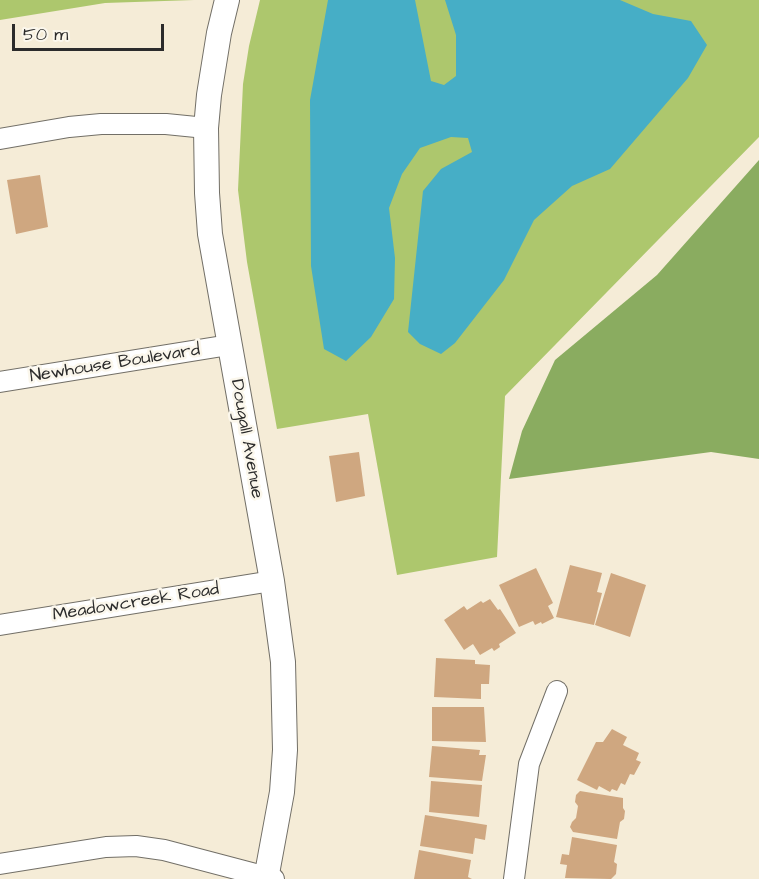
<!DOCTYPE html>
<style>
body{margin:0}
#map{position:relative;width:759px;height:879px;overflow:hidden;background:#f5ecd7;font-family:"Architects Daughter",sans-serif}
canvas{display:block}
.scale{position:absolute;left:12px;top:24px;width:152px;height:27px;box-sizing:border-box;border:3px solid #2b2b2b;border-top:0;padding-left:8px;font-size:18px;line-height:21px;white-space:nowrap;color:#2b2b2b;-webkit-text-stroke:4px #fbf7ec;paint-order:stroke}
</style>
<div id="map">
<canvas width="759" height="879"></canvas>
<div class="scale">50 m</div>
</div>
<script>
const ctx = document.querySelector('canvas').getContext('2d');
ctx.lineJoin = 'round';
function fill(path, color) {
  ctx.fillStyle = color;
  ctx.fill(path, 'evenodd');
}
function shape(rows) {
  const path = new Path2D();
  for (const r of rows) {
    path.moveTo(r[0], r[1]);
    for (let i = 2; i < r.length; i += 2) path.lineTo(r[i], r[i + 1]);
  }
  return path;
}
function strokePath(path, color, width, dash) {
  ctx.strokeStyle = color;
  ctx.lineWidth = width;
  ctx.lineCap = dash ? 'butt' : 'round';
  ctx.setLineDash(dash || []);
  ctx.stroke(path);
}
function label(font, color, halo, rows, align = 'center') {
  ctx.font = font + ' "Architects Daughter",sans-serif';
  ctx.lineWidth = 5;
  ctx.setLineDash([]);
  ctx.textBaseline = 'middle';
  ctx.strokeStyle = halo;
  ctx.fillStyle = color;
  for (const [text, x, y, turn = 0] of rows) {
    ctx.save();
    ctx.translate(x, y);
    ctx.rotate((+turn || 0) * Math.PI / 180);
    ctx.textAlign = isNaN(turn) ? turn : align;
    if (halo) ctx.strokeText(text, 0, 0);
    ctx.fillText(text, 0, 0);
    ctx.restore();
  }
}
fill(shape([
 [0,0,194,0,105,3,0,20],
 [260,0,759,0,759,137,505,396,497,557,397,575,368,414,277,429,247,262,238,190,243,84,249,46]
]), '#adc76d');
fill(shape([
 [759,160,759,459,711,452,509,479,522,431,555,360,657,275]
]), '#8aac60');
fill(shape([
 [328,0,415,0,431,81,444,85,456,76,456,35,445,0,620,0,653,14,691,21,707,45,688,78,610,169,572,186,534,220,504,280,455,343,441,354,420,344,408,332,423,191,441,169,472,152,468,138,451,137,420,148,402,174,389,208,395,258,394,299,371,337,346,361,324,349,311,266,310,100]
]), '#46aec6');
fill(shape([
 [40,175,48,227,16,234,7,180],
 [359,452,365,496,336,502,329,456],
 [570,565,602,573,597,592,602,593,594,625,556,617],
 [536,568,553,603,548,606,554,618,542,624,541,622,535,625,533,621,519,627,499,585],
 [611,573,646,585,630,637,595,625],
 [490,599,498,610,500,609,516,633,499,644,500,647,494,651,492,648,480,655,473,644,464,650,444,620,464,606,467,610,481,601,483,603],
 [436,658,475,660,475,664,490,665,489,684,481,684,481,699,434,697],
 [432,707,484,707,486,742,432,741],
 [612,729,627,737,623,745,639,753,636,760,641,762,634,775,630,774,625,785,621,783,617,791,612,789,610,792,599,786,597,790,577,780,596,742,603,742],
 [432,746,480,750,479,755,486,755,482,781,429,777],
 [431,781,482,785,479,817,429,812],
 [580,791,623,798,623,808,625,811,624,819,620,822,617,839,573,832,570,827,572,822,576,818,578,806,575,802,576,795],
 [425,815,487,825,485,840,475,838,473,854,420,846],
 [572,837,617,845,614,862,617,864,616,874,611,879,565,878,567,865,560,864,562,854,569,855],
 [419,850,471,860,468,877,472,879,414,879]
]), '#cfa780');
const minor = shape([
 [0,139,69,127,101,124,166,124,206,128],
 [0,382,229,345],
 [0,625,272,581],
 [0,864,106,847,136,846,164,850,274,879],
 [514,879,529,764,557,691]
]);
const tertiary = shape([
 [227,0,219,33,209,95,206,128,207,193,210,234,272,581,283,662,285,750,282,792,266,879]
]);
strokePath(minor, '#726f67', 22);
strokePath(tertiary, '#726f67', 26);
strokePath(minor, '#fff', 20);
strokePath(tertiary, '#fff', 24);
label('18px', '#2b2b2b', '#fbf7ec', [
 ["Newhouse Boulevard",115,364,-9],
 ["Dougall Avenue",246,439,80],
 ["Meadowcreek Road",136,603,-9]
]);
</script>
